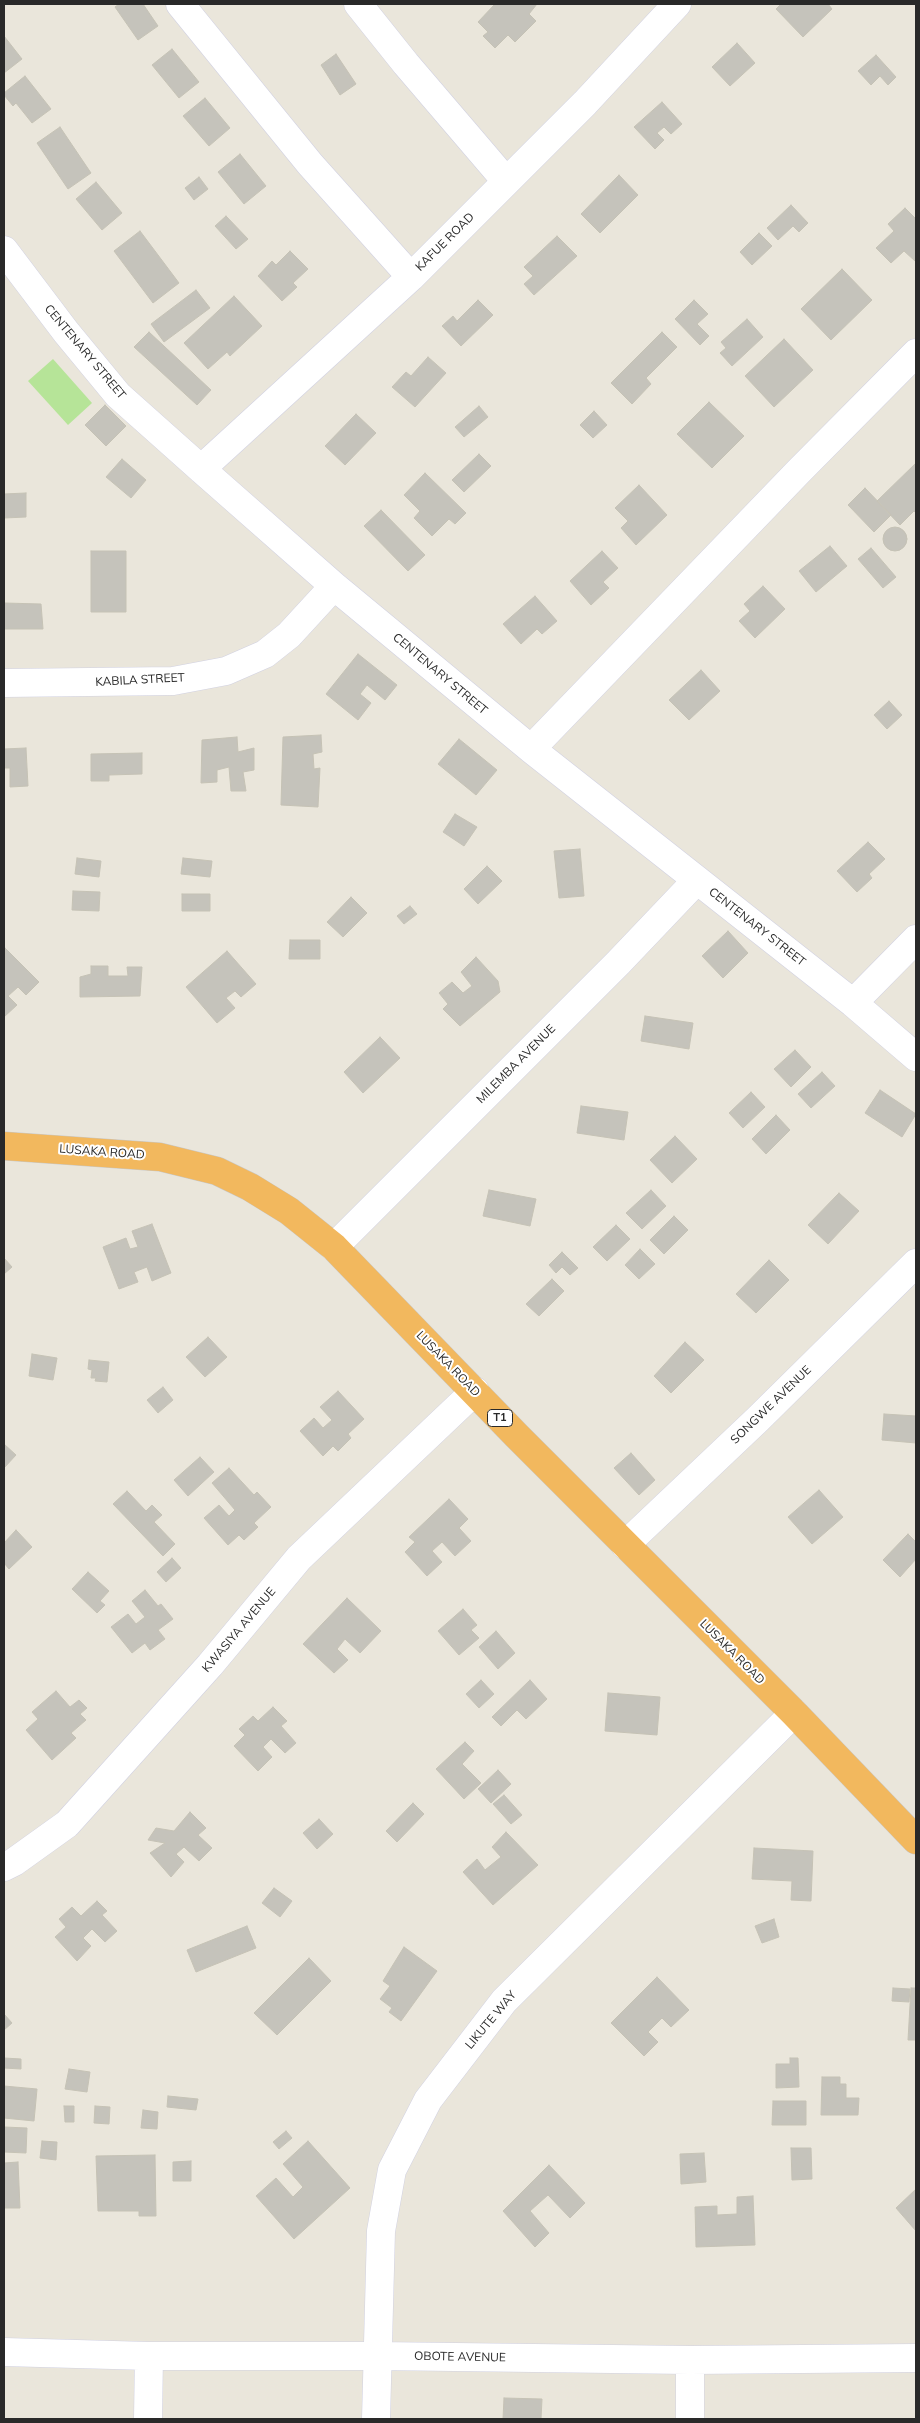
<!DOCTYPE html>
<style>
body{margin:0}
#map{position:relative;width:920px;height:2423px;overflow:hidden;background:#eae6db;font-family:Mulish,sans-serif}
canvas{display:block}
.frame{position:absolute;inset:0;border:5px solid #292929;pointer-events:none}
</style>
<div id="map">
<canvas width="920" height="2423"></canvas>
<div class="frame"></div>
</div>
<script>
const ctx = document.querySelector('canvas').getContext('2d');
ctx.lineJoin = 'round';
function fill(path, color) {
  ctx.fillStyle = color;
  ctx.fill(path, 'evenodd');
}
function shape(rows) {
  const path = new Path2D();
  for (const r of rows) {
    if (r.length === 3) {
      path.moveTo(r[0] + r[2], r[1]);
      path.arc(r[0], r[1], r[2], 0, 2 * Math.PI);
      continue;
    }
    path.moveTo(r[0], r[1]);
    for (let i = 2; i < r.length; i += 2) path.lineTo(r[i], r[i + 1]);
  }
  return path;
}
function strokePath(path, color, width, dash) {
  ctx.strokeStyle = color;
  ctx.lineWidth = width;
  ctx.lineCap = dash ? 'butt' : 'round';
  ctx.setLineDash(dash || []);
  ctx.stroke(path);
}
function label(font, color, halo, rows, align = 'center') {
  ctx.font = font + ' Mulish,sans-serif';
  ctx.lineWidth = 4;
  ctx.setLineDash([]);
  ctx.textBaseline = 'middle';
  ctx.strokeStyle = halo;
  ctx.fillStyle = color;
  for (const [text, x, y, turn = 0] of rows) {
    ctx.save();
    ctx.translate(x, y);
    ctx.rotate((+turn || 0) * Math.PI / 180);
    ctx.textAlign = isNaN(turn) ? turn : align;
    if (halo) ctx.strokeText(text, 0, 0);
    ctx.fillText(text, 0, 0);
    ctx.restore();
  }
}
fill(shape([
 [53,359,92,403,68,425,28,381]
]), '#b6e498');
const building = shape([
 [119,4,143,4,158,26,138,40,115,7,119,4],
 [495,4,537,4,529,14,536,21,515,42,508,35,495,48,483,36,488,32,478,22,495,4],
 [781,4,828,4,832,9,803,37,776,9,781,4],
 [4,36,22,59,4,73,4,36],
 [737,43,755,63,730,86,712,67,737,43],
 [172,49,199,82,179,98,152,65,172,49],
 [336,54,356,84,340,95,321,65,336,54],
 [876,55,896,77,888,85,880,76,871,85,858,71,876,55],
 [25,76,51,109,32,123,16,103,13,106,4,95,4,93,25,76],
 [205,98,230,128,209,146,183,116,205,98],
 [662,102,682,124,671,134,664,127,657,133,664,140,655,149,634,127,662,102],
 [60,127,91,173,68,189,37,143,60,127],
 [240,154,266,186,244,204,218,172,240,154],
 [619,175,638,195,600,233,581,214,619,175],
 [199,177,208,189,194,200,185,188,199,177],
 [96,182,122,213,102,230,76,199,96,182],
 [791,205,808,223,799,232,793,226,778,240,767,228,791,205],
 [905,208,916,219,916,259,915,261,904,251,891,263,876,248,894,231,888,224,905,208],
 [226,216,248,239,236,249,215,226,226,216],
 [140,231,179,283,153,303,114,251,140,231],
 [759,233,772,246,752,265,740,252,759,233],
 [557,236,577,256,534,295,524,284,533,276,524,267,557,236],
 [290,251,308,269,293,283,297,287,282,301,258,276,272,261,276,265,290,251],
 [842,269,872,300,831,340,801,309,842,269],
 [196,290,210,308,164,342,151,324,196,290],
 [234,296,262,326,230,356,227,352,208,369,184,343,234,296],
 [478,300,493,315,461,346,442,326,453,316,457,321,478,300],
 [694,300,708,314,697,324,709,336,700,345,675,319,694,300],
 [747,319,763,337,732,366,720,353,726,348,721,342,747,319],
 [149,332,211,390,197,405,134,347,149,332],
 [662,332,677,347,646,378,651,384,632,404,611,383,662,332],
 [784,339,813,370,774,407,745,376,784,339],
 [428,357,446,373,415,407,392,387,406,372,411,376,428,357],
 [709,402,744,436,712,468,677,434,709,402],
 [105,405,126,426,106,446,85,425,105,405],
 [479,406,488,417,464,437,455,427,479,406],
 [594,411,607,425,593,438,580,425,594,411],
 [356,414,376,433,345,465,325,446,356,414],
 [479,454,491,466,464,492,452,480,479,454],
 [122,459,146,480,131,498,106,477,122,459],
 [916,463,916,513,914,511,900,525,877,501,916,463],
 [425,473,466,513,455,524,449,519,432,536,414,518,420,511,404,495,425,473],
 [639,485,667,515,636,545,621,528,628,521,615,508,639,485],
 [865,488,891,515,874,532,848,505,865,488],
 [26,493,26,517,4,518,4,494,26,493],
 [381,510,425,555,408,571,364,526,381,510],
 [895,539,12],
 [830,546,847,566,816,592,799,571,830,546],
 [871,548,896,577,883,588,858,559,871,548],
 [91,551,126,551,126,612,91,612,91,551],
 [602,551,618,568,603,582,609,588,591,605,570,581,602,551],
 [763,586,785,609,755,638,739,621,750,611,744,604,763,586],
 [535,596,557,621,542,634,537,629,521,644,503,624,535,596],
 [4,603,41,604,43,629,4,629,4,603],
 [358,654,397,685,385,700,367,685,360,694,371,703,358,720,326,694,358,654],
 [701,670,720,691,689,720,669,700,701,670],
 [889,701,902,715,887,729,874,715,889,701],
 [321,735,322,752,313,754,314,769,320,768,318,807,281,805,283,737,321,735],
 [237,737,238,752,254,748,254,770,243,772,246,791,231,791,229,767,217,770,217,782,201,783,202,740,237,737],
 [459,739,497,770,476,795,438,764,459,739],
 [26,748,28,786,10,787,10,768,4,768,4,749,26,748],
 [142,753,142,774,109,775,109,781,91,781,91,754,142,753],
 [455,814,477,827,464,846,443,832,455,814],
 [868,842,885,859,869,874,872,878,857,892,837,871,868,842],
 [580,849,584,896,559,898,554,851,580,849],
 [77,858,101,861,99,877,75,874,77,858],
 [183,858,212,861,210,877,181,874,183,858],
 [487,866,502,881,478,904,464,889,487,866],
 [73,891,100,892,99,911,72,910,73,891],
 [182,894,210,894,210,911,182,911,182,894],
 [351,897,367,913,343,937,327,922,351,897],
 [410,906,417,914,404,924,397,916,410,906],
 [728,931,748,953,723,978,702,956,728,931],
 [290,940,320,940,320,959,289,959,290,940],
 [5,948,39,982,26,995,18,987,8,996,17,1005,4,1017,5,948],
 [227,951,256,984,241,997,235,991,226,998,235,1008,217,1023,186,987,227,951],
 [476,957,498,981,500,992,460,1026,443,1009,448,1004,439,993,452,982,463,993,472,986,461,972,476,957],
 [91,966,108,966,108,976,128,976,127,967,142,967,140,996,80,997,80,977,91,974,91,966],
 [645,1016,693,1023,689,1049,641,1041,645,1016],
 [380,1037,400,1058,363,1093,344,1072,380,1037],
 [795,1050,811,1067,791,1087,774,1069,795,1050],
 [822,1072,835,1086,811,1108,798,1094,822,1072],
 [880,1090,916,1114,902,1137,865,1113,880,1090],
 [751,1092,765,1107,743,1128,729,1113,751,1092],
 [581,1106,628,1112,624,1140,577,1133,581,1106],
 [776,1115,790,1130,766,1154,752,1139,776,1115],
 [675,1136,697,1159,672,1183,650,1160,675,1136],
 [489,1190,536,1199,530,1226,483,1216,489,1190],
 [651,1190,666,1206,642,1229,626,1213,651,1190],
 [839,1193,859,1211,828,1244,808,1225,839,1193],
 [674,1216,688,1230,664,1254,650,1240,674,1216],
 [152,1224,171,1273,152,1281,147,1267,134,1272,138,1282,119,1289,103,1247,126,1238,130,1249,138,1247,132,1231,152,1224],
 [616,1225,630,1239,607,1261,593,1247,616,1225],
 [640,1249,655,1264,639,1279,625,1265,640,1249],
 [562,1252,578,1268,570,1275,562,1267,556,1273,549,1265,562,1252],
 [4,1258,12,1267,4,1274,4,1258],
 [769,1260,789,1280,756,1313,736,1294,769,1260],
 [552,1279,564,1291,539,1316,526,1304,552,1279],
 [208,1337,227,1357,205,1377,186,1357,208,1337],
 [685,1342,704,1360,671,1393,654,1376,685,1342],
 [32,1354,57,1358,53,1380,29,1376,32,1354],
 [89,1360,109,1362,107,1382,95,1381,96,1378,91,1378,92,1370,88,1369,89,1360],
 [163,1387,173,1400,158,1413,147,1400,163,1387],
 [338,1391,364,1419,348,1434,351,1438,338,1451,333,1446,323,1456,300,1431,314,1418,323,1428,332,1420,320,1407,338,1391],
 [884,1414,916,1416,916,1443,882,1440,884,1414],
 [4,1444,16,1455,4,1468,4,1444],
 [631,1453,655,1480,639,1495,614,1468,631,1453],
 [200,1457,214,1472,188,1496,174,1480,200,1457],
 [229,1468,254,1495,257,1492,271,1507,254,1523,258,1527,244,1540,239,1535,228,1545,204,1518,219,1505,229,1516,235,1510,212,1483,229,1468],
 [819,1490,843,1517,812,1544,788,1517,819,1490],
 [127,1491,146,1511,152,1505,162,1515,154,1522,175,1544,163,1556,113,1504,127,1491],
 [449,1499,468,1519,459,1528,471,1541,455,1556,442,1542,432,1551,442,1562,427,1576,405,1552,415,1542,409,1537,449,1499],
 [16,1530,32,1547,9,1569,4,1563,4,1543,16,1530],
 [908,1534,916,1542,916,1559,900,1577,883,1560,908,1534],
 [172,1558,181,1568,166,1582,157,1572,172,1558],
 [88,1572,109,1591,100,1601,105,1605,97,1613,72,1589,88,1572],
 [145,1590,158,1606,161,1604,173,1619,158,1630,165,1639,150,1650,145,1643,132,1653,111,1627,128,1614,136,1624,145,1617,132,1601,145,1590],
 [347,1598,381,1631,360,1653,345,1639,337,1649,348,1660,334,1673,303,1644,347,1598],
 [463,1609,477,1625,471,1630,479,1638,459,1655,438,1631,463,1609],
 [496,1631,515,1653,498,1669,479,1647,496,1631],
 [481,1680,494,1694,479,1708,466,1694,481,1680],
 [530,1680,547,1699,526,1719,517,1710,501,1726,492,1717,530,1680],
 [56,1691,70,1707,79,1700,87,1708,80,1714,86,1720,71,1733,76,1738,52,1760,26,1730,38,1719,32,1712,56,1691],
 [608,1693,660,1697,657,1735,605,1731,608,1693],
 [273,1707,287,1721,281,1726,296,1743,285,1753,271,1739,263,1747,272,1757,258,1771,234,1746,245,1735,239,1729,253,1716,258,1721,273,1707],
 [465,1742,474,1751,462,1764,481,1783,464,1799,436,1769,465,1742],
 [498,1770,511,1784,491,1803,478,1789,498,1770],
 [504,1795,522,1815,511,1824,493,1804,504,1795],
 [413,1803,424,1814,397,1842,386,1831,413,1803],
 [190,1812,206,1828,198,1835,212,1848,199,1861,184,1847,176,1854,184,1862,171,1877,150,1853,165,1843,148,1840,156,1828,174,1831,190,1812],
 [319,1819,333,1834,317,1849,303,1833,319,1819],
 [506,1832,538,1865,493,1905,463,1872,477,1859,485,1870,501,1857,492,1847,506,1832],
 [754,1848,813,1851,811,1901,791,1900,792,1881,752,1879,754,1848],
 [274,1888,292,1901,280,1917,262,1903,274,1888],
 [97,1901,107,1911,102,1915,117,1931,105,1942,92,1929,83,1938,91,1946,77,1961,55,1937,66,1927,59,1919,72,1907,81,1916,97,1901],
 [774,1919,779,1937,762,1943,755,1926,774,1919],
 [247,1926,256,1948,196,1972,187,1950,247,1926],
 [404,1947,437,1971,401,2021,389,2012,392,2008,380,1999,390,1986,383,1981,404,1947],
 [309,1958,331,1981,277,2035,254,2013,309,1958],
 [657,1977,689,2010,671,2027,662,2018,648,2032,658,2042,644,2056,611,2023,657,1977],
 [893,1988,910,1989,909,2002,892,2001,893,1988],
 [911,1988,916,1988,916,2040,908,2040,911,1988],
 [4,2014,12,2023,4,2030,4,2014],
 [4,2058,21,2059,21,2069,4,2068,4,2058],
 [790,2058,798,2058,799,2087,776,2088,776,2064,790,2064,790,2058],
 [69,2069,90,2072,87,2092,65,2089,69,2069],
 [822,2077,840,2077,840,2084,846,2084,846,2098,859,2098,858,2115,821,2115,822,2077],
 [4,2086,37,2089,34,2121,4,2118,4,2086],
 [168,2096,198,2099,196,2110,167,2107,168,2096],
 [773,2101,806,2101,806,2125,772,2125,773,2101],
 [64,2106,74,2106,74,2122,65,2122,64,2106],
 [95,2106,110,2107,109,2124,94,2123,95,2106],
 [143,2110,158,2112,157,2129,141,2128,143,2110],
 [4,2127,27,2128,26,2153,4,2152,4,2127],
 [286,2131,292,2138,279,2149,273,2142,286,2131],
 [42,2141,57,2142,56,2160,40,2158,42,2141],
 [308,2141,350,2188,294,2239,256,2196,276,2178,293,2197,303,2187,283,2164,308,2141],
 [791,2148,811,2148,812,2179,792,2180,791,2148],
 [704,2153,706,2182,681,2184,680,2154,704,2153],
 [155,2155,156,2216,139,2216,139,2211,98,2211,96,2156,155,2155],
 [191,2161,191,2181,173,2181,173,2162,191,2161],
 [18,2162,20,2208,4,2208,4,2163,18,2162],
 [549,2165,585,2203,570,2218,548,2195,530,2211,549,2233,535,2247,503,2211,549,2165],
 [916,2189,916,2231,896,2208,916,2189],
 [753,2196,755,2245,696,2247,695,2207,717,2206,717,2215,737,2214,737,2197,753,2196],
 [504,2398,542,2399,541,2419,503,2419,504,2398]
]);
fill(building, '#c5c3bb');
strokePath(building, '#c5c2b5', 1);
const minor = shape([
 [180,4,310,164,411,277],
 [358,4,406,64,506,181],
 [4,250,66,332,118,395,201,469,334,586,531,749,853,1003,916,1057],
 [201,469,411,277,585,103,677,4],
 [4,683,173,681,226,671,265,654,289,635,334,586],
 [531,749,799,471,916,353],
 [853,1003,916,939],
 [334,1247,618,963,697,880],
 [625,1545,758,1419,916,1263],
 [4,1867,14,1862,67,1824,210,1665,299,1558,475,1391],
 [4,2352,149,2356,377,2356,690,2360,916,2358],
 [148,2419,149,2356],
 [376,2419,381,2231,392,2170,428,2100,504,2001,794,1713],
 [690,2419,690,2360]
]);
const highway = shape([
 [4,1146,160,1157,217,1171,250,1187,289,1211,334,1247,517,1436,794,1713,916,1840]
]);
strokePath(minor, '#d1d1e1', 29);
strokePath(highway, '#c7c7c7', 29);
strokePath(minor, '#fff', 28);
strokePath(highway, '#f2b85e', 28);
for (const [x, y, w] of [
 [500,1418,25]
]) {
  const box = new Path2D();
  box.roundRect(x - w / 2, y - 8.5, w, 17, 4);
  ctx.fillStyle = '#fff';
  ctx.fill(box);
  strokePath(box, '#292929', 1);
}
label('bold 11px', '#292929', null, [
 ["T1",500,1418]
]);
label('12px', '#292929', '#fff', [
 ["KAFUE ROAD",445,242,-45],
 ["CENTENARY STREET",85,352,50],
 ["CENTENARY STREET",440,674,40],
 ["KABILA STREET",140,680,-3],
 ["CENTENARY STREET",757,927,38],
 ["MILEMBA AVENUE",516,1064,-45],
 ["LUSAKA ROAD",102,1152,4],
 ["LUSAKA ROAD",448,1364,46],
 ["SONGWE AVENUE",771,1405,-44],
 ["KWASIYA AVENUE",239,1630,-50],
 ["LUSAKA ROAD",732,1652,45],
 ["LIKUTE WAY",491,2020,-50],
 ["OBOTE AVENUE",460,2357,1]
]);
</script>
